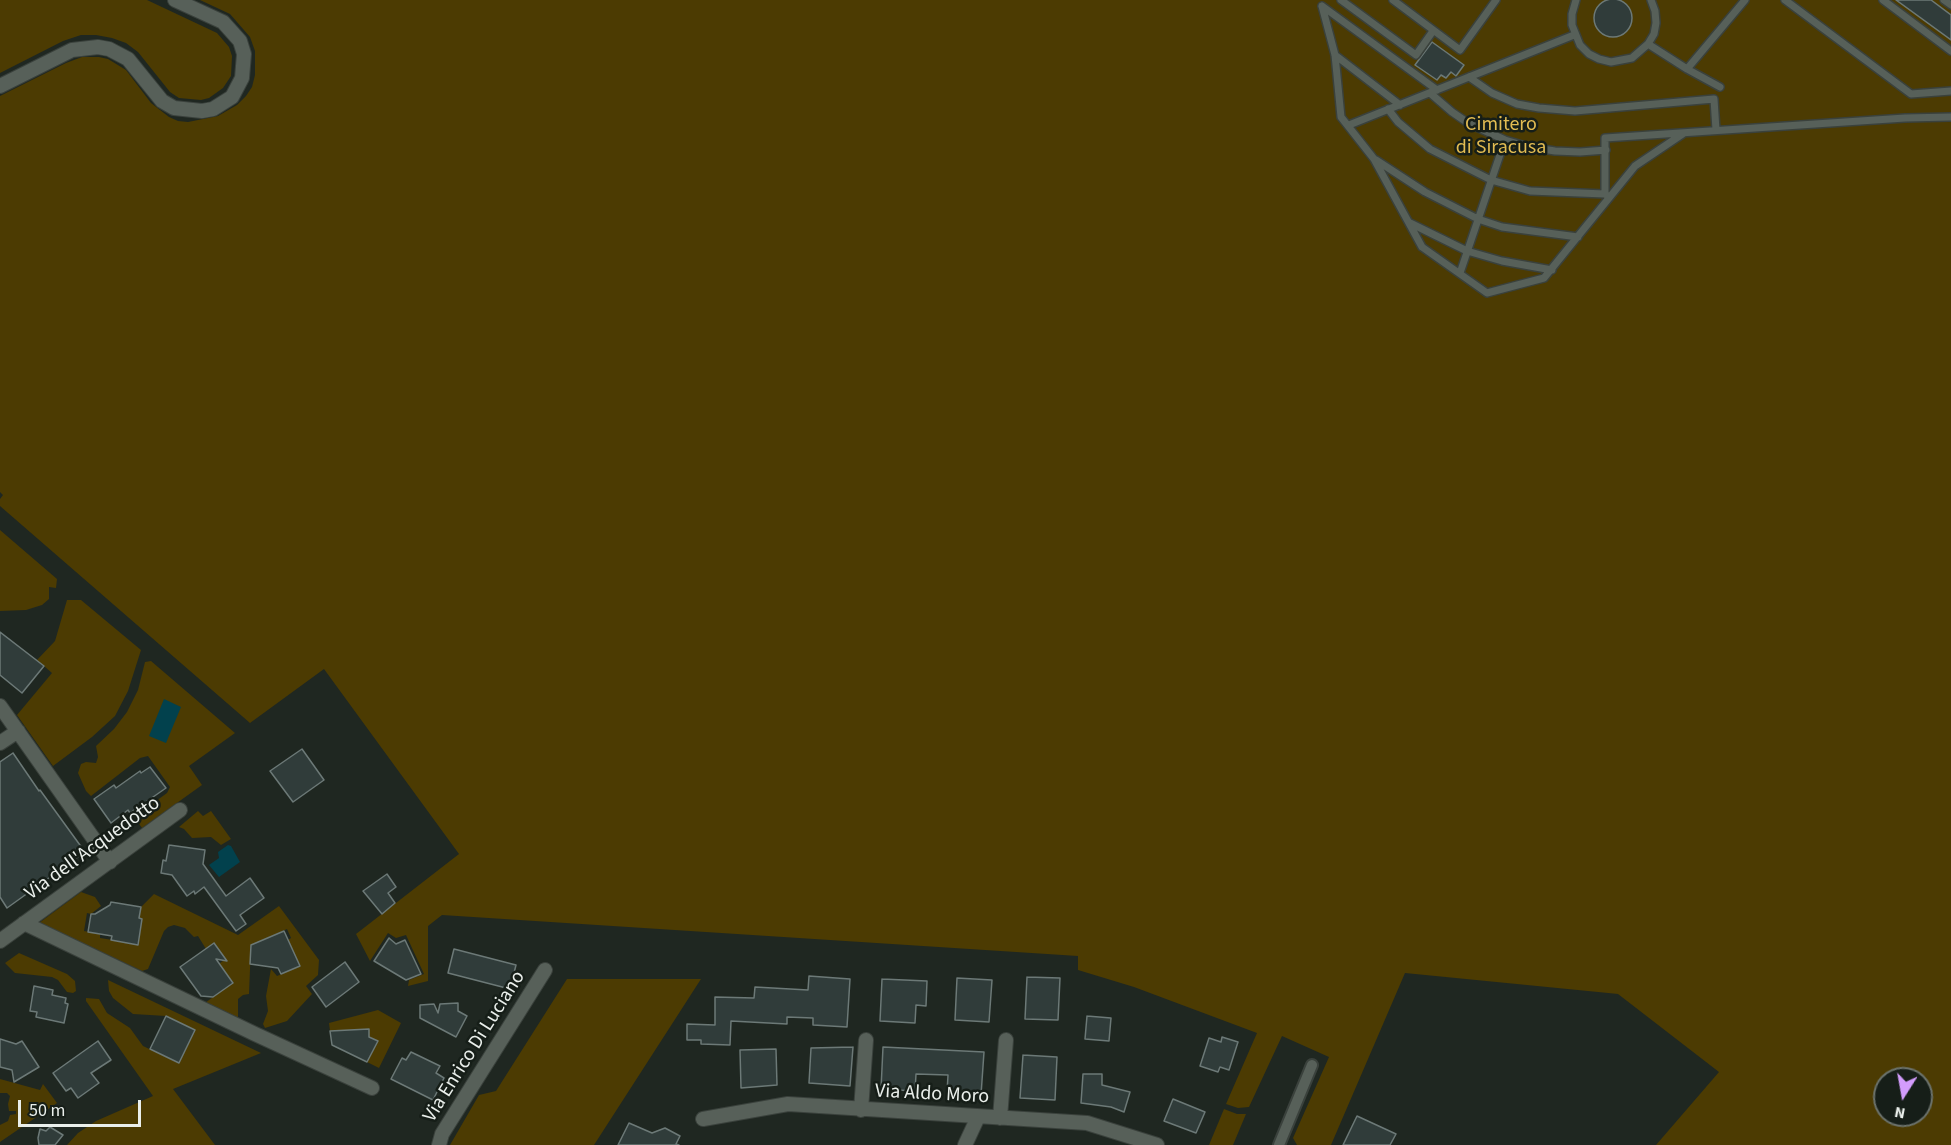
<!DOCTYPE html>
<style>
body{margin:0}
#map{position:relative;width:1951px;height:1145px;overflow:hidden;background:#1f2721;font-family:"Source Sans 3",sans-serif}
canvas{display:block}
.north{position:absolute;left:1873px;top:1067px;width:60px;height:60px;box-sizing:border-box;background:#161e18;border:2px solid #6b726c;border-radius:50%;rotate:191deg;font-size:16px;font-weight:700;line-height:24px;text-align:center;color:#eaefeb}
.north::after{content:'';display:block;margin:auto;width:21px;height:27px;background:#d39cfc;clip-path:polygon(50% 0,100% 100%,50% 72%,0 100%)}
.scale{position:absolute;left:18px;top:1100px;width:123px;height:27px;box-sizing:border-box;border:3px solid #eaefeb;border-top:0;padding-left:8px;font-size:18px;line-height:21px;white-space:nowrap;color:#eaefeb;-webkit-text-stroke:4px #161e18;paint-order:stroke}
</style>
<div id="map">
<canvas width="1951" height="1145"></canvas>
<div class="north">N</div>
<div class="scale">50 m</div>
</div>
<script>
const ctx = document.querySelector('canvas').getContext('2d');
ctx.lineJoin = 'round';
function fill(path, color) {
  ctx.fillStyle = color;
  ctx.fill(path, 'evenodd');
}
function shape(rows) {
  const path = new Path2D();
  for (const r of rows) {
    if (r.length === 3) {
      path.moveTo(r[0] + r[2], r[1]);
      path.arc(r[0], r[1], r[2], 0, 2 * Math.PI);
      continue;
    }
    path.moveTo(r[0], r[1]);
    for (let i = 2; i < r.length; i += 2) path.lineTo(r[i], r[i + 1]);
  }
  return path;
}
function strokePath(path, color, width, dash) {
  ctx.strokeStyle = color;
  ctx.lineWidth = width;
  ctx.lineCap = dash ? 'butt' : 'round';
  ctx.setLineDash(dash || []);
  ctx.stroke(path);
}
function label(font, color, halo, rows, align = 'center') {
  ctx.font = font + ' "Source Sans 3",sans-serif';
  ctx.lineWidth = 5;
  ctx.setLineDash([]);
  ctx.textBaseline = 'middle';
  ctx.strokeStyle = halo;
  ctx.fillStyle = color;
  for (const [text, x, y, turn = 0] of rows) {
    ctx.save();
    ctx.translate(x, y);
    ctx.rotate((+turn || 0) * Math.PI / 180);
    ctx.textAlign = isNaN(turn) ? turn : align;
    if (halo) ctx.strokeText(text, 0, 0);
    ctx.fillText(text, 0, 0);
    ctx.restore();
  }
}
fill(shape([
 [0,0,147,0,217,33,229,47,232,56,231,76,223,88,209,98,201,100,179,98,170,92,138,52,126,43,112,38,96,35,81,35,63,41,0,73],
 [200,0,1951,0,1951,1145,1656,1145,1719,1072,1618,994,1598,992,1405,973,1331,1145,1297,1145,1293,1138,1329,1057,1282,1036,1249,1107,1238,1108,1226,1104,1257,1033,1134,987,1078,970,1078,956,442,915,428,926,428,981,408,986,409,980,424,974,406,935,396,938,388,933,370,961,356,934,459,854,324,669,250,723,0,506,0,499,3,495,0,492,0,96,66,63,82,57,99,57,108,59,126,70,151,103,169,117,178,121,188,122,218,116,237,105,246,96,252,87,255,75,255,51,250,37,230,14],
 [1885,1079,1921,1079,1921,1115,1885,1115],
 [0,530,57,579,56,588,49,587,49,599,42,605,26,610,0,611],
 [67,600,81,600,141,650,128,691,115,716,92,737,53,766,17,715,52,673,37,660,55,641],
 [151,661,235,733,189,766,202,785,142,828,134,817,167,793,170,787,148,756,140,758,91,796,86,791,78,773,81,764,86,762,96,763,98,757,96,746,114,729,127,712,138,690,145,662],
 [198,811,203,816,211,811,231,839,221,845,211,837,192,838,184,829,179,827],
 [81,892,95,897,101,906,91,914,87,913,84,931,100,934,100,938,138,944,142,919,139,918,141,907,154,894,238,935,279,906,319,960,318,975,306,986,312,994,287,1021,265,1028,263,1024,268,1011,266,996,271,969,277,976,300,966,288,940,291,938,287,929,251,945,249,994,243,995,238,999,238,1019,205,1003,233,982,219,964,225,959,215,944,206,949,198,936,194,937,185,928,174,925,168,927,164,931,148,969,142,971,39,923],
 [19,953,67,974,75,981,76,991,73,993,67,992,58,980,52,977,15,973,5,963],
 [567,979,701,979,594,1145,450,1145,479,1095,496,1091],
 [108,980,261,1053,173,1089,215,1145,67,1145,78,1133,96,1121,153,1096,86,1001,86,998,99,999,107,1013,130,1028,143,1046,179,1063,195,1030,166,1016,133,1014,113,998,109,991],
 [378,1010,401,1023,379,1068,367,1062,378,1042,369,1037,330,1031,329,1023],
 [0,1079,40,1090,43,1084,57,1103,0,1142,0,1125,8,1121,10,1115,16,1114,16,1111,9,1111,8,1104,10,1096,7,1093,0,1093],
 [1224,1109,1237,1114,1246,1114,1233,1145,1209,1145]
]), '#4c3b02');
fill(shape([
 [164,699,181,707,166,743,149,736],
 [228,845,231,846,240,862,219,877,209,865,219,858,218,852]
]), '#02414d');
const building = shape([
 [1613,18,19],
 [1896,0,1931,0,1951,15,1951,40,1896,0],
 [1432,42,1464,65,1456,76,1451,72,1446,78,1441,75,1437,80,1415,65,1432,42],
 [0,632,44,666,22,693,0,675,0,632],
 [302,749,324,780,293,802,270,771,302,749],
 [13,753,39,791,40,790,85,852,7,908,0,897,0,762,13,753],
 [150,767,166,788,130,813,128,810,111,823,94,799,114,785,116,788,140,771,141,773,150,767],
 [169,845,205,850,203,864,226,896,250,878,264,898,240,915,246,924,236,931,204,887,195,894,194,891,187,896,172,875,161,873,163,860,166,861,169,845],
 [387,874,396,887,388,893,395,903,382,914,363,891,387,874],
 [111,902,141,907,139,918,142,919,138,945,111,940,112,936,88,932,91,914,95,914,110,905,111,902],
 [284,931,300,966,281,974,278,968,250,964,251,945,284,931],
 [389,938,396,944,405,940,421,974,406,980,374,961,389,938],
 [214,943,227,961,216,959,233,983,213,997,201,996,180,967,214,943],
 [454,949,516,965,510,989,448,973,454,949],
 [345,962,359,982,326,1007,312,987,345,962],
 [809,976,850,979,847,1027,813,1025,813,1018,787,1017,787,1024,731,1021,730,1045,701,1044,701,1040,687,1040,687,1024,715,1025,715,997,754,998,755,987,808,990,809,976],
 [1027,977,1060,978,1058,1020,1025,1019,1027,977],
 [957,978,992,980,989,1022,955,1020,957,978],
 [882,979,927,981,926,1006,916,1005,915,1023,880,1021,882,979],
 [34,986,53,990,52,995,66,998,65,1003,68,1004,64,1023,36,1017,37,1012,30,1011,34,986],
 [458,1003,458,1011,467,1016,456,1037,420,1018,420,1005,434,1004,438,1013,440,1004,458,1003],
 [166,1016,195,1030,179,1063,150,1049,166,1016],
 [1087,1016,1111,1018,1109,1041,1085,1039,1087,1016],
 [369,1029,369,1037,378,1041,367,1062,332,1045,330,1031,369,1029],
 [1222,1037,1238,1042,1229,1070,1220,1067,1218,1072,1200,1066,1209,1038,1221,1042,1222,1037],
 [0,1039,16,1044,22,1041,39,1067,14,1082,12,1070,0,1067,0,1039],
 [98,1041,111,1060,91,1073,99,1083,78,1098,71,1088,66,1091,53,1073,98,1041],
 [853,1047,850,1086,809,1083,811,1048,853,1047],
 [883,1047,984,1052,981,1095,947,1093,948,1075,916,1074,915,1091,881,1089,883,1047],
 [776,1049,777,1085,741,1088,740,1050,776,1049],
 [411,1052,440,1066,436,1073,444,1078,433,1100,391,1079,402,1058,406,1060,411,1052],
 [1023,1055,1057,1057,1055,1100,1020,1098,1023,1055],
 [1083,1074,1102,1074,1102,1085,1130,1092,1124,1112,1111,1107,1081,1103,1083,1074],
 [1173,1099,1205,1112,1196,1133,1164,1121,1173,1099],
 [1357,1116,1396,1134,1390,1145,1343,1145,1357,1116],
 [629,1123,652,1133,665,1128,680,1136,676,1144,679,1145,618,1145,629,1123],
 [50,1127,63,1135,55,1145,39,1145,38,1138,40,1129,46,1131,50,1127]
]);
fill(building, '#303c3a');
strokePath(building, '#6c7977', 1.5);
const service = shape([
 [1341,0,1416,55,1433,31],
 [1393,0,1460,50,1496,0],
 [1576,0,1572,14,1572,25,1580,45,1589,54,1599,59,1611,62,1632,58,1648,44,1654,34,1656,23,1655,11,1651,0],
 [1785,0,1911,94,1951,91],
 [1883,0,1951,51],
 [1944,0,1951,5],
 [1322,6,1335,55,1341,117,1374,159,1422,247,1487,293,1544,278,1635,166,1684,133],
 [1322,6,1437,90],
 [1648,44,1687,69,1745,0],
 [1335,55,1400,105],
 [1687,69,1720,87],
 [1469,77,1492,93,1517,104,1539,108,1575,111,1714,99,1716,130],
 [1430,93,1452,112,1468,123,1505,140,1529,147,1555,151,1580,152,1606,150],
 [1388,109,1398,122,1430,149,1491,180,1530,191,1605,194,1608,196],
 [1349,125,1574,35],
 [1376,160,1425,192,1478,219,1502,227,1578,237],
 [1605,194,1605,138,1905,118,1951,117],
 [1410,223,1467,251,1502,261,1552,270],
 [1460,273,1505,140]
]);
const pedestrian = shape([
 [1279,1145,1312,1065]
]);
const minor = shape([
 [0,86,72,50,98,47,109,49,128,59,162,101,174,108,202,111,213,109,232,97,242,78,244,54,240,41,223,22,175,0],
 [0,706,110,862],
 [0,743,18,731],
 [24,923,255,1034,372,1088],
 [0,941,180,810],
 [861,1110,866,1040],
 [1000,1118,1006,1040],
 [703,1119,788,1104,1087,1123,1157,1145],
 [439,1145,442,1134,545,970],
 [965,1145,978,1117]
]);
strokePath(service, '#3a413c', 10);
strokePath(pedestrian, '#3a413c', 14);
strokePath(minor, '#3a413c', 16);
strokePath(service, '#576059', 7);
strokePath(pedestrian, '#576059', 10);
strokePath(minor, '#576059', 14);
label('20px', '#e2bc52', '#161e18', [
 ["Cimitero",1501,126],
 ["di Siracusa",1501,149]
]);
label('20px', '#eaefeb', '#161e18', [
 ["Via dell'Acquedotto",93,849,-36],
 ["Via Enrico Di Luciano",475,1047,-58],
 ["Via Aldo Moro",932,1095,3]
]);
</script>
